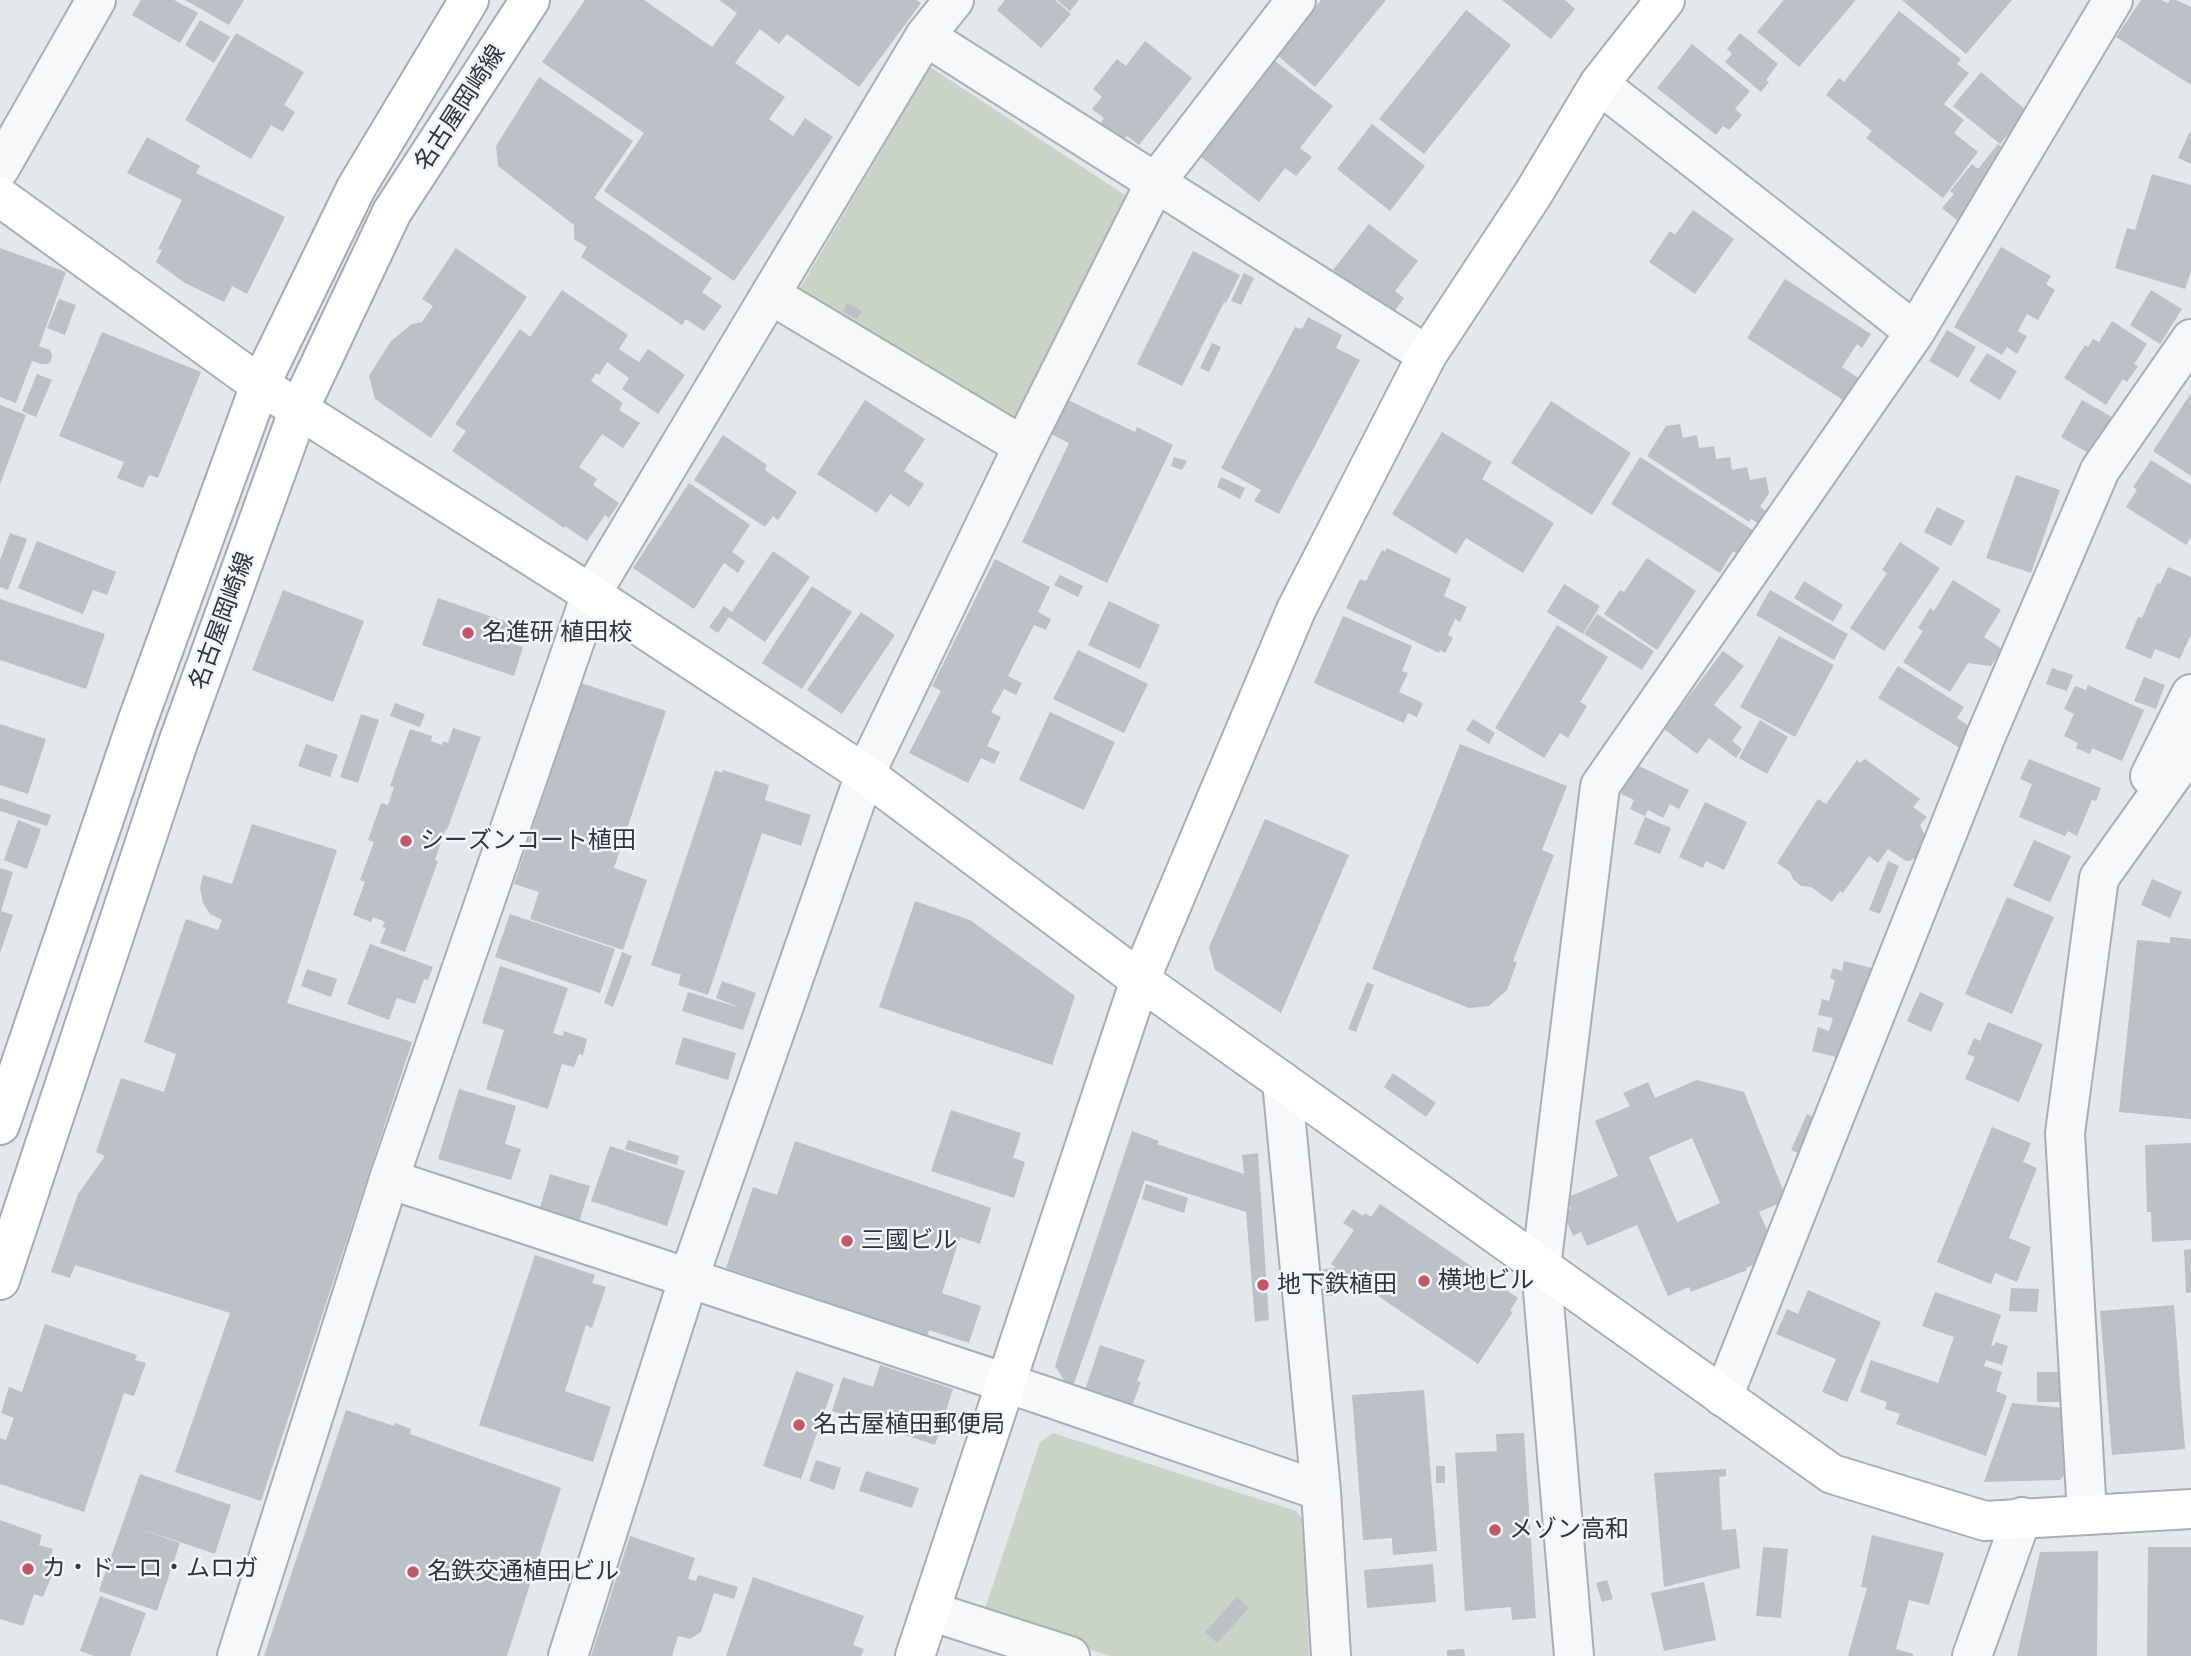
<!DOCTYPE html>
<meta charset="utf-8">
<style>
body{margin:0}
canvas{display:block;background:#e4e7eb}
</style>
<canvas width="2191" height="1656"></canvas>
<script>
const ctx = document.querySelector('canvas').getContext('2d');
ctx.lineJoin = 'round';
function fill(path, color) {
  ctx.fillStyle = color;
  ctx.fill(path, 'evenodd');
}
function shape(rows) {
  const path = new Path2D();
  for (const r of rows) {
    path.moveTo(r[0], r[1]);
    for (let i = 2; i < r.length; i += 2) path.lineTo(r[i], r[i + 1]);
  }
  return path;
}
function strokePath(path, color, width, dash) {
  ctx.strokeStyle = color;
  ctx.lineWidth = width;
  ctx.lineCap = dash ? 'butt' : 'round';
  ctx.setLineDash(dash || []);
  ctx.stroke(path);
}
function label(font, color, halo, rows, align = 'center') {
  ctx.font = font + ' Mulish,"Noto Sans JP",sans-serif';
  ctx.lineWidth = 5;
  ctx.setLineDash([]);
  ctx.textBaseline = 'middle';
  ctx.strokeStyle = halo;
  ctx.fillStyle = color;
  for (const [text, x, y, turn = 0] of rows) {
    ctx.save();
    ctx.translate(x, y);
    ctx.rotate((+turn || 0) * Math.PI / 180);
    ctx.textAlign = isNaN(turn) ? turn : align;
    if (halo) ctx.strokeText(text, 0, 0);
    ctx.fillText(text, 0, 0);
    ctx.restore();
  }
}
fill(shape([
 [930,67,1128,197,1020,423,799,290],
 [1053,1433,1296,1511,1303,1520,1309,1656,1110,1656,983,1615,1040,1442]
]), '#cad4c6');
fill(shape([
 [141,0,174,0,198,13,180,43,132,15],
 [185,0,244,0,229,25],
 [585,0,644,0,712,47,737,13,719,0,916,0,921,3,859,87,787,34,779,44,760,29,735,63,785,97,769,119,793,136,805,118,833,137,734,281,604,191,644,133,542,62],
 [1005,0,1055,0,1071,14,1041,48,997,10],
 [1057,0,1079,0,1070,11],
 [1321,0,1386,0,1315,87,1277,55],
 [1502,0,1565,0,1575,9,1551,39],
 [1784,0,1856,0,1799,67,1757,32],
 [1902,0,2012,0,1966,54],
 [2141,0,2161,0,2168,3,2170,0,2176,0,2191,7,2191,85,2116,37],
 [1466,10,1511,45,1424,154,1379,119],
 [1899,11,1961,59,1957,64,1969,73,1944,104,1964,120,1954,133,1978,152,1943,198,1866,138,1872,131,1826,95,1839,78,1844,82],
 [200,20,230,37,214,63,185,45],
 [236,33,304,72,284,105,295,112,283,132,271,125,251,159,185,120],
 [1740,33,1778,64,1766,80,1769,82,1761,92,1725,62,1732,54,1727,49],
 [1145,41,1192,78,1139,145,1127,136,1122,142,1100,124,1104,118,1092,109,1102,97,1093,89,1117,59,1126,66],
 [1692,44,1750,91,1735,109,1742,115,1729,130,1723,126,1716,135,1657,88],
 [1275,61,1333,106,1300,148,1312,157,1296,176,1285,168,1259,202,1201,157],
 [1981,72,2027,111,2000,144,1953,106],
 [539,77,633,141,594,198,712,278,702,292,722,306,704,331,686,319,682,325,581,257,587,247,574,239,574,225,498,166,496,146],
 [1372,124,1425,166,1390,211,1337,169],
 [2191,129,2191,164,2178,158],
 [147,137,200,166,196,173,285,217,247,294,232,286,224,302,185,283,156,262,162,250,158,249,182,200,127,173],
 [1998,144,2005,150,1963,225,1942,208,1954,194,1950,191,1972,164,1978,169],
 [2152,174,2191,185,2191,271,2185,289,2115,268,2127,228,2135,230],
 [1693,210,1734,239,1695,294,1649,262,1670,231,1675,235],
 [1369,224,1418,261,1395,291,1404,298,1392,315,1333,270],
 [2001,247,2051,276,2046,284,2055,290,2038,320,2027,314,2018,331,2027,336,2017,354,2007,347,2002,355,1954,327],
 [0,248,66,272,39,346,50,350,52,356,51,361,48,364,41,364,32,361,16,403,0,397],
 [456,248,527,297,431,438,375,399,369,376,391,341,412,324,422,322,433,306,422,299],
 [1193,251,1240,275,1226,303,1224,302,1182,386,1137,364],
 [1244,273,1254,278,1241,305,1231,301],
 [1785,279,1871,334,1862,348,1857,344,1842,367,1860,379,1846,402,1747,338],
 [562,290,628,335,619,349,639,362,648,349,685,375,658,414,622,389,629,378,607,362,599,375,596,373,591,381,623,403,619,410,640,423,623,448,602,434,579,467,597,479,593,485,619,503,609,518,605,515,587,541,565,526,564,528,452,451,466,431,455,424,520,329,530,337],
 [2151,290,2182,309,2160,344,2130,325],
 [59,299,76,305,65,335,47,328],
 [847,303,862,311,857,319,843,312],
 [1308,317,1342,335,1336,348,1360,360,1279,514,1254,501,1261,490,1221,468,1295,327,1302,329],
 [2112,321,2147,344,2134,364,2138,366,2127,382,2123,379,2106,405,2064,378,2085,345,2088,347,2093,339,2099,342],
 [1947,330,1976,347,1958,378,1929,361],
 [102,332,201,372,158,478,149,475,143,488,117,478,124,462,59,436],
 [1212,343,1221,347,1209,372,1200,368],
 [1987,353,2017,371,2000,400,1969,381],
 [37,374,52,380,36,417,22,411],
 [2191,393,2191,476,2153,451],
 [1064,398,1135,432,1137,427,1173,445,1107,583,1022,542,1069,443,1047,432],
 [865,400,925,439,904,471,924,484,909,507,890,494,877,513,817,474],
 [2082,400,2112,417,2090,454,2061,437],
 [1551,401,1631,453,1592,515,1511,463],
 [0,405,26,415,0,484],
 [1680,424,1683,438,1697,435,1699,448,1714,446,1716,459,1730,457,1732,470,1747,467,1750,480,1766,477,1769,493,1760,507,1775,517,1768,529,1751,519,1749,522,1647,456,1666,426],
 [1442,432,1492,462,1482,479,1554,523,1523,573,1466,538,1456,554,1392,514],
 [723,435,767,465,765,470,797,492,778,520,773,516,765,527,694,480],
 [1174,457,1187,461,1182,470,1171,466],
 [1640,457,1754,531,1738,555,1733,551,1720,573,1611,504],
 [2151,460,2191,485,2191,537,2186,545,2126,507,2137,490,2133,487],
 [2016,475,2060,490,2031,573,1986,558],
 [1221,477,1245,488,1240,499,1217,487],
 [689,483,750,525,732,552,745,561,738,573,724,563,694,609,633,568],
 [1937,507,1965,521,1951,546,1924,532],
 [10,533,27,539,8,590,0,587,0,560],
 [37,541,116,572,107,595,93,590,83,614,18,588],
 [1900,542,1940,568,1884,651,1850,628,1887,573,1882,570],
 [1387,548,1451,579,1444,596,1467,607,1460,622,1455,619,1448,635,1453,638,1445,653,1440,650,1439,653,1346,608,1360,579,1366,581,1382,550,1385,552],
 [773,551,810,577,765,642,729,617,718,633,709,627,724,606,732,612],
 [1647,558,1696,591,1657,650,1604,614,1620,590,1624,592],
 [995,559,1050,587,1038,612,1051,619,1046,630,1034,625,1008,676,1022,683,1016,695,1004,689,991,712,1001,717,987,746,1000,752,994,764,981,758,968,783,909,753,941,691,932,686],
 [2168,567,2191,577,2191,634,2180,659,2155,649,2151,659,2125,648,2138,617,2142,618,2157,583,2160,584],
 [1060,575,1083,586,1078,597,1054,585],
 [1953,580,2001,610,1984,637,2002,649,1991,666,1968,663,1950,692,1903,662,1923,631,1918,628,1930,608,1934,611],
 [1804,581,1843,605,1833,622,1794,598],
 [1564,584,1600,606,1583,634,1547,612],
 [812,586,852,612,802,689,762,663],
 [283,590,364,621,333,702,252,670],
 [1770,590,1848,634,1834,660,1756,615],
 [438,598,513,624,507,642,523,647,514,676,422,645],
 [0,599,105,634,86,689,0,660],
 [1109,601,1160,625,1140,669,1088,645],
 [861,612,895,635,842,714,807,690],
 [1597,614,1654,651,1642,670,1584,634],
 [1343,616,1412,646,1402,671,1408,673,1399,692,1423,703,1417,717,1408,713,1404,723,1314,683],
 [1557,625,1608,657,1580,702,1587,706,1568,738,1560,733,1544,758,1495,728],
 [1779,636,1834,665,1795,737,1740,707],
 [1078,650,1148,684,1124,733,1053,699],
 [1723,651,1744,666,1714,705,1742,727,1732,741,1742,749,1736,758,1709,738,1697,754,1664,729],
 [1898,666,1964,707,1957,718,1980,733,1968,753,1878,698],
 [2052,668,2073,675,2067,691,2046,684],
 [2144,677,2165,685,2156,709,2134,701],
 [581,683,666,711,614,868,647,880,623,950,530,919,539,892,514,884],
 [2088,685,2144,710,2122,761,2092,748,2090,754,2076,748,2078,743,2064,736,2074,714,2064,709,2075,686,2086,690],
 [395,703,425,714,420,727,390,716],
 [1050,712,1115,742,1084,810,1019,780],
 [361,714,379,720,358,783,340,777],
 [1473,719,1495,733,1489,744,1466,730],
 [1760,720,1788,737,1767,774,1739,758],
 [0,724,46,739,28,794,0,785],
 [453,728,481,737,447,830,446,828,435,860,438,861,405,952,380,943,386,928,382,927,385,922,373,917,371,922,353,915,365,882,360,880,374,842,368,840,381,803,388,805,394,787,390,786,410,729,432,736,431,741,442,745,443,741,448,743],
 [306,744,338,755,330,777,298,766],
 [1460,744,1567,786,1542,850,1554,855,1513,961,1517,962,1507,990,1489,1006,1469,1008,1372,969],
 [1865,759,1920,799,1913,807,1927,817,1920,825,1926,838,1917,857,1909,861,1906,861,1888,849,1878,863,1869,856,1843,893,1840,891,1832,902,1811,887,1801,886,1793,879,1790,872,1777,863,1818,799,1826,804,1857,760,1860,763],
 [2029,759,2101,788,2096,801,2092,800,2077,836,2068,831,2065,836,2019,817,2032,784,2020,779],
 [1635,764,1689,790,1679,809,1670,804,1663,818,1648,810,1645,816,1630,809,1634,800,1621,794],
 [715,770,722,773,723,770,769,785,765,800,811,815,801,846,762,833,708,995,678,985,681,975,651,965],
 [0,798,51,815,47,826,0,811],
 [1705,802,1747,822,1724,870,1706,861,1703,868,1679,857],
 [1645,817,1671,828,1660,854,1634,844],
 [1265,819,1349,855,1281,1013,1215,970,1209,947],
 [18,820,41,829,27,869,4,860],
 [252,824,337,850,287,1003,412,1042,261,1501,175,1472,230,1313,75,1265,70,1278,51,1272,78,1194,105,1156,96,1152,121,1078,164,1092,176,1054,144,1042,186,919,218,930,222,920,210,914,203,903,200,888,203,875,232,884],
 [2034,840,2071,856,2050,902,2013,886],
 [1888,861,1899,866,1880,914,1869,910],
 [0,868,13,872,1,911,13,915,0,953],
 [2152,879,2182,892,2170,918,2141,905],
 [2007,897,2054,917,2012,1014,1965,994],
 [915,901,970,920,1075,996,1052,1065,879,1007],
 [510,914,615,949,600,993,495,957],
 [2170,937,2191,939,2191,1119,2119,1112,2137,940,2170,943],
 [370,944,433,967,428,980,424,979,415,1004,397,998,389,1020,347,1004],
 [622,952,632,956,613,1007,604,1003],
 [1844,961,1884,971,1848,1060,1812,1051,1818,1027,1829,1031,1833,1018,1818,1015,1822,999,1829,1001,1835,980,1830,978,1833,968,1842,971],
 [500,966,568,988,553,1033,563,1036,564,1031,587,1039,583,1055,579,1054,574,1067,562,1064,548,1109,486,1089,504,1030,482,1023],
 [307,969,337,979,331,997,301,986],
 [722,981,756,993,743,1030,682,1011,688,992,741,1008,716,998],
 [1367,982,1374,985,1356,1032,1348,1029],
 [1920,992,1944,1003,1931,1032,1907,1021],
 [1988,1022,2043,1044,2019,1102,1965,1079,1975,1057,1967,1054,1974,1038,1980,1041],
 [683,1037,736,1053,728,1080,675,1064],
 [1393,1073,1436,1103,1426,1117,1384,1087],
 [1697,1080,1744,1092,1787,1200,1759,1212,1774,1245,1757,1252,1762,1261,1746,1268,1747,1270,1691,1292,1689,1287,1668,1296,1637,1225,1587,1246,1581,1232,1573,1236,1563,1212,1571,1209,1566,1198,1618,1176,1595,1121,1630,1106,1623,1093,1648,1082,1655,1098],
 [1692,1138,1720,1203,1677,1222,1649,1157],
 [459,1089,516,1106,505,1144,521,1149,511,1180,438,1159],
 [951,1110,1021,1133,1013,1158,1025,1162,1014,1198,931,1171],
 [1807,1114,1826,1123,1811,1158,1791,1150],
 [1992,1127,2031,1143,2023,1162,2037,1168,2009,1238,2031,1247,2017,1282,1995,1273,1991,1284,1937,1262],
 [1132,1131,1159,1141,1157,1144,1244,1174,1242,1155,1258,1153,1269,1320,1255,1322,1246,1212,1145,1180,1071,1392,1055,1366],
 [628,1140,679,1156,677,1165,625,1149],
 [795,1141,991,1208,980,1244,960,1237,942,1293,981,1306,969,1343,929,1330,927,1336,726,1268,753,1187,777,1195],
 [2191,1143,2191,1240,2152,1242,2151,1212,2147,1212,2145,1145],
 [610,1146,685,1171,667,1226,591,1201],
 [550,1174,590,1186,577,1229,537,1217],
 [1146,1184,1188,1198,1184,1213,1142,1199],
 [1380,1204,1518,1298,1510,1311,1513,1312,1478,1364,1337,1268,1338,1295,1325,1296,1323,1269,1336,1268,1331,1264,1354,1230,1343,1223,1353,1209,1363,1216,1365,1213,1371,1217],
 [2191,1249,2191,1292,2186,1293,2184,1250],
 [535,1255,595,1275,592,1283,606,1287,592,1328,586,1325,565,1391,611,1407,593,1462,479,1425],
 [2011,1288,2039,1289,2037,1312,2009,1311],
 [1808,1290,1881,1322,1847,1402,1822,1392,1836,1359,1776,1334,1787,1309,1798,1314],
 [1935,1292,2001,1315,1991,1345,1994,1346,1996,1342,2008,1346,2002,1365,1986,1360,1984,1366,2002,1372,1996,1391,2007,1396,1986,1456,1896,1424,1900,1414,1885,1409,1887,1402,1860,1392,1871,1360,1938,1383,1954,1337,1922,1326],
 [2174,1305,2185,1449,2112,1455,2100,1311],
 [45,1324,137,1355,135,1360,146,1363,134,1396,124,1393,84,1512,0,1484,0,1438,6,1440,14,1418,1,1413,9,1387,22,1392],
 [1100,1345,1145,1360,1137,1381,1141,1382,1131,1409,1084,1393],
 [880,1365,953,1389,935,1445,832,1411,843,1377,873,1387],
 [796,1371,834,1384,801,1479,763,1466],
 [2037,1372,2060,1372,2060,1402,2037,1402],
 [1424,1390,1437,1551,1393,1555,1392,1538,1363,1540,1352,1395],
 [2012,1403,2064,1408,2069,1469,2060,1480,1984,1482],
 [346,1410,394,1426,395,1423,411,1429,410,1434,561,1488,507,1656,264,1656],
 [1524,1433,1536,1618,1512,1620,1511,1607,1465,1611,1455,1453,1497,1451,1496,1434],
 [816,1460,841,1468,834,1490,809,1481],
 [1436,1466,1445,1466,1445,1483,1436,1483],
 [1726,1469,1726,1476,1719,1477,1722,1530,1736,1529,1740,1568,1664,1587,1654,1473],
 [866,1471,919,1488,912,1508,859,1491],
 [140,1474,231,1505,215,1554,136,1527,180,1543,157,1611,99,1591],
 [0,1520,42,1535,39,1545,53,1549,51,1555,59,1558,43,1597,34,1594,23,1626,0,1619],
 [1872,1535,1944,1553,1929,1605,1909,1600,1896,1649,1913,1654,1913,1656,1848,1656,1867,1588,1861,1587],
 [630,1536,695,1558,688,1579,696,1581,698,1575,738,1587,734,1599,714,1593,701,1632,690,1639,678,1636,672,1656,591,1656],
 [1763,1547,1788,1549,1781,1618,1756,1616],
 [2148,1547,2191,1547,2191,1656,2147,1656],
 [2098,1551,2097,1656,2017,1656,2040,1552],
 [1433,1564,1436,1602,1367,1608,1364,1570],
 [753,1577,864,1616,853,1645,864,1649,861,1656,726,1656],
 [1607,1580,1613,1599,1602,1602,1596,1583],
 [1704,1582,1716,1640,1664,1651,1651,1593],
 [100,1596,146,1613,130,1656,94,1656,80,1651],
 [1237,1597,1249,1608,1217,1643,1205,1632],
 [1464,1649,1465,1656,1447,1656,1447,1650]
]), '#bcc0c7');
const street = shape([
 [925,36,1427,355],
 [1599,84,1915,332],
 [0,168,96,0],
 [771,295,1023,446],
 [2150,776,2191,694],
 [1282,1081,1321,1491,1331,1656],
 [389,1179,1045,1396,1321,1491],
 [1723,1397,1985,738,2100,470,2191,339],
 [2087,1514,2065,1133,2099,878,2191,749],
 [930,1611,1070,1656],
 [237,1656,389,1179,591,594,925,36,954,0],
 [568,1656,688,1280,865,774,1023,446,1155,183,1296,0],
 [1574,1656,1541,1267,1600,786,1915,332,2113,0],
 [1972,1656,2022,1517]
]);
const secondary = shape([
 [0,197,260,385,591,594,865,774,1140,980,1832,1474,1985,1521,2191,1509],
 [915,1656,1140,980,1296,610,1427,355,1533,194,1599,84,1665,0]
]);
const primary = shape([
 [0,1125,137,722,260,385,356,188,469,0],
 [0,1280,178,743,299,409,392,212,530,0]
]);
strokePath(street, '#a9aeb5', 42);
strokePath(secondary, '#a9aeb5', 42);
strokePath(primary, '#a5abb5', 42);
strokePath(street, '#f7f8f9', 38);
strokePath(secondary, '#fff', 38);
strokePath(primary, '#fff', 38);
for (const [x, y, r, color] of [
 [468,633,7,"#c25767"],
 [406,841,7,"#c25767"],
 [847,1241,7,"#c25767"],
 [1424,1281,7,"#c25767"],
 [1263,1285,7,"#c25767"],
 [799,1425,7,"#c25767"],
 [1495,1530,7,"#c25767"],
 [28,1569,7,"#c25767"],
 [413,1572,7,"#c25767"]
]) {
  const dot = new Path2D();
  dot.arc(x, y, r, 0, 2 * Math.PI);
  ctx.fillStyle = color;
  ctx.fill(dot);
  strokePath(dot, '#f4f6f8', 2.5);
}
label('24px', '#2d3542', '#f4f6f8', [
 ["名古屋岡崎線",460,108,-57],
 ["名古屋岡崎線",222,621,-70]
]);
label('24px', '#2d3542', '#f4f6f8', [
 ["名進研 植田校",482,633],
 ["シーズンコート植田",420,841],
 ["三國ビル",861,1241],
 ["横地ビル",1438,1281],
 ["地下鉄植田",1277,1285],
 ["名古屋植田郵便局",813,1425],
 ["メゾン高和",1509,1530],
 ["カ・ドーロ・ムロガ",42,1569],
 ["名鉄交通植田ビル",427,1572]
], 'left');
</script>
